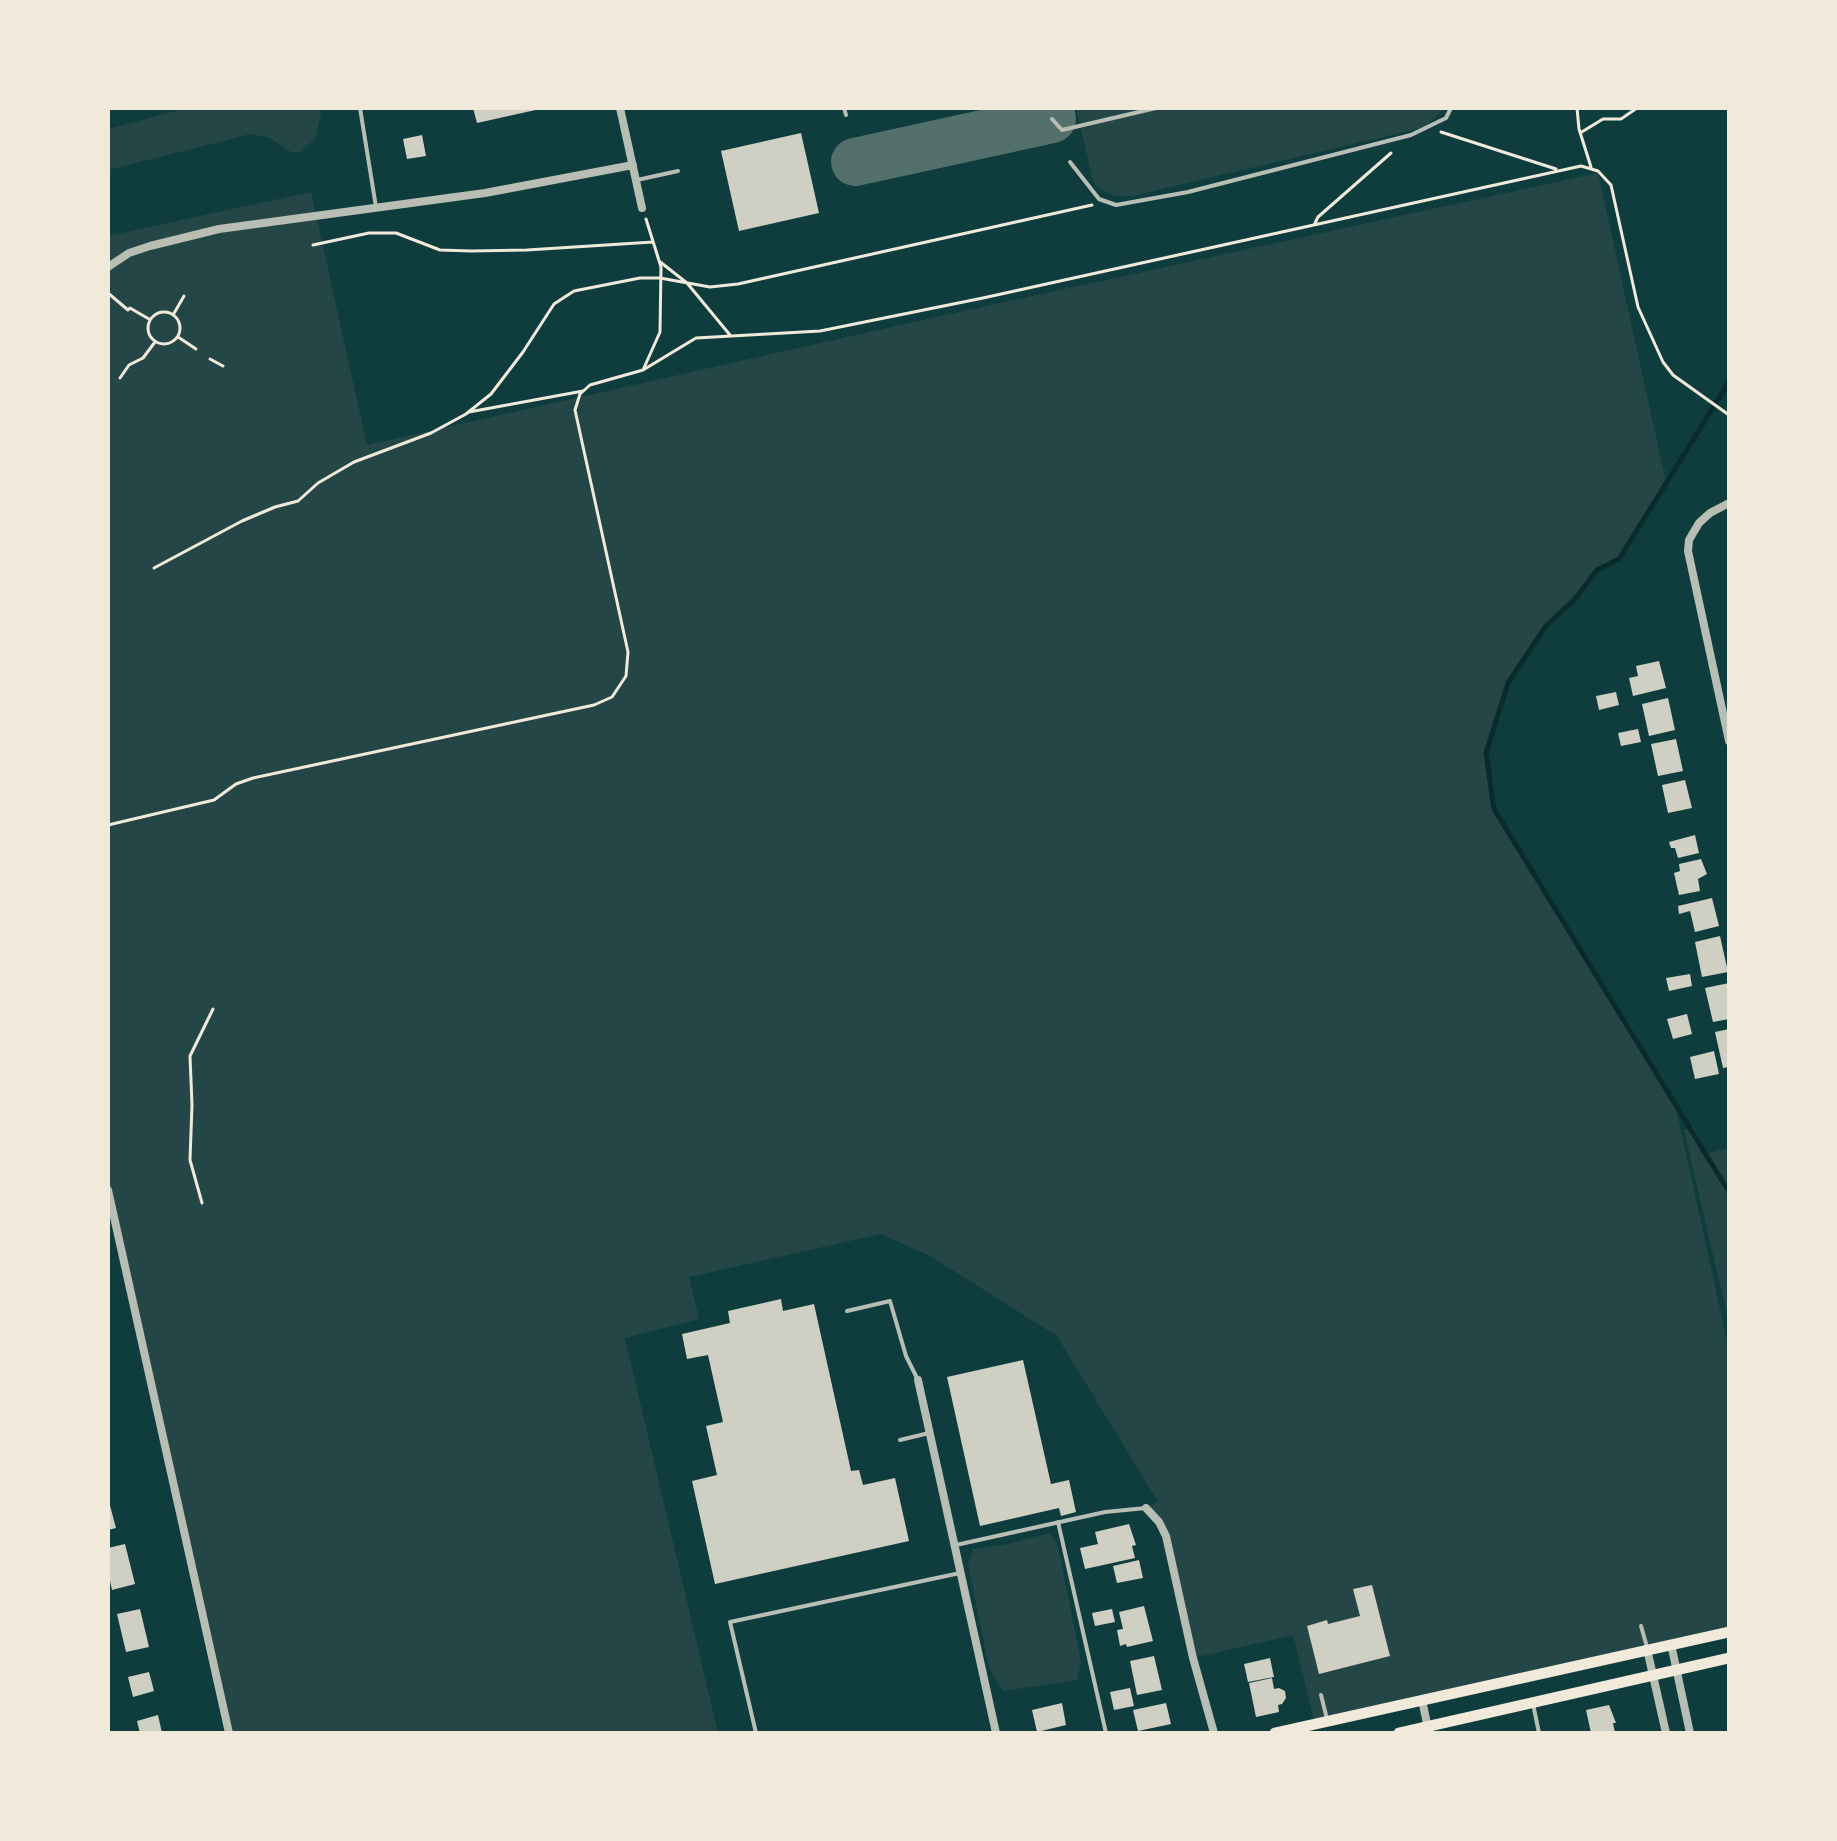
<!DOCTYPE html>
<style>
body{margin:0}
#map{position:relative;width:1837px;height:1841px;overflow:hidden;background:#0f3d3e;font-family:Figtree,sans-serif}
canvas{display:block}
.frame{position:absolute;inset:0;border:110px solid #f1e9da;pointer-events:none}
</style>
<div id="map">
<canvas width="1837" height="1841"></canvas>
<div class="frame"></div>
</div>
<script>
const ctx = document.querySelector('canvas').getContext('2d');
ctx.lineJoin = 'round';
function fill(path, color) {
  ctx.fillStyle = color;
  ctx.fill(path, 'evenodd');
}
function shape(rows) {
  const path = new Path2D();
  for (const r of rows) {
    if (r.length === 3) {
      path.moveTo(r[0] + r[2], r[1]);
      path.arc(r[0], r[1], r[2], 0, 2 * Math.PI);
      continue;
    }
    path.moveTo(r[0], r[1]);
    for (let i = 2; i < r.length; i += 2) path.lineTo(r[i], r[i + 1]);
  }
  return path;
}
function strokePath(path, color, width, dash) {
  ctx.strokeStyle = color;
  ctx.lineWidth = width;
  ctx.lineCap = dash ? 'butt' : 'round';
  ctx.setLineDash(dash || []);
  ctx.stroke(path);
}
fill(shape([
 [187,108,321,108,321,114,315,139,300,152,291,152,270,138,251,134,108,170,108,129],
 [1076,108,1445,108,1425,127,1132,196,1114,196,1098,188,1093,181],
 [1598,173,1666,482,1619,559,1597,570,1575,599,1546,625,1508,683,1486,753,1494,809,1675,1104,1729,1350,1729,1632,1315,1724,1293,1635,1193,1658,1166,1536,1146,1508,1158,1502,1057,1336,930,1256,881,1234,689,1277,699,1319,625,1338,718,1733,229,1733,108,1190,108,236,311,192,367,445,936,317],
 [1694,1127,1703,1155,1729,1148,1729,1323,1684,1130],
 [1049,1533,1057,1542,1081,1662,1077,1680,1003,1691,989,1668,968,1565,973,1549,1003,1545]
]), '#244646');
strokePath(shape([
 [1729,382,1619,559,1597,570,1575,599,1546,626,1508,683,1486,753,1494,809,1729,1192]
]), '#0a2a2b', 5);
strokePath(shape([
 [855,162,1052,119,1050,108]
]), '#53706d', 48);
fill(shape([
 [473,108,540,108,540,109,477,123],
 [801,133,819,213,739,231,721,151],
 [422,135,426,156,407,159,403,139],
 [1659,661,1666,688,1633,696,1629,678,1638,676,1636,666],
 [1616,692,1619,705,1599,710,1596,696],
 [1668,698,1675,730,1649,736,1642,704],
 [1638,729,1641,742,1621,746,1618,733],
 [1676,739,1683,771,1658,776,1651,744],
 [1685,780,1692,808,1668,813,1662,785],
 [1695,835,1699,853,1678,858,1675,848,1671,848,1669,842],
 [1701,859,1707,874,1698,879,1700,891,1679,895,1674,873,1680,871,1679,864],
 [1712,898,1719,926,1695,932,1690,911,1679,914,1678,906],
 [1720,936,1728,972,1702,977,1695,942],
 [1690,974,1692,986,1669,991,1666,978],
 [1729,983,1729,1019,1713,1022,1705,988],
 [1687,1014,1692,1034,1673,1039,1667,1019],
 [1729,1029,1729,1067,1723,1068,1715,1032],
 [1714,1051,1719,1074,1695,1079,1690,1057],
 [781,1299,783,1311,814,1304,851,1471,859,1470,863,1485,895,1478,909,1541,715,1584,692,1481,717,1475,706,1426,723,1422,708,1355,687,1359,682,1334,730,1323,728,1311],
 [1023,1360,1051,1484,1069,1480,1076,1512,1061,1516,1059,1508,980,1526,947,1377],
 [108,1498,116,1528,108,1530],
 [1129,1524,1136,1545,1132,1546,1135,1558,1085,1569,1080,1548,1098,1544,1095,1532],
 [125,1544,135,1584,112,1590,108,1572,108,1548],
 [1139,1560,1143,1578,1117,1583,1113,1566],
 [1372,1585,1390,1656,1319,1674,1307,1626,1327,1620,1328,1624,1360,1616,1353,1589],
 [1144,1606,1153,1641,1127,1647,1126,1644,1120,1646,1117,1630,1123,1629,1119,1612],
 [140,1609,149,1647,126,1652,117,1614],
 [1112,1609,1115,1622,1095,1626,1092,1613],
 [1154,1656,1162,1690,1137,1695,1130,1661],
 [1270,1658,1274,1677,1248,1682,1244,1664],
 [149,1672,154,1691,133,1697,128,1677],
 [1272,1678,1274,1689,1279,1688,1285,1691,1286,1698,1282,1704,1278,1705,1279,1712,1256,1717,1249,1683],
 [1130,1688,1134,1706,1114,1710,1110,1692],
 [1062,1703,1066,1725,1037,1732,1032,1710],
 [1166,1703,1171,1724,1138,1731,1133,1710],
 [1609,1705,1616,1723,1613,1723,1615,1733,1591,1733,1586,1710],
 [158,1715,162,1733,140,1733,137,1721]
]), '#cfcfc3');
strokePath(shape([
 [1577,108,1579,129,1591,167],
 [1441,132,1556,169],
 [1580,133,1603,119,1621,119,1637,108],
 [1315,223,1318,217,1391,153],
 [313,245,369,233,396,233,440,250,471,251,527,250,653,242],
 [659,261,687,283,730,335],
 [108,293,128,310,130,308,149,319],
 [164,328,16],
 [173,315,184,296],
 [178,337,196,349],
 [210,359,223,366],
 [643,370,660,332,661,267,646,219],
 [120,378,129,365,143,358,155,342],
 [469,412,583,391],
 [154,568,242,521,275,507,298,501,318,483,354,462,431,433,466,414,491,394,523,352,554,304,574,291,640,278,660,278,710,287,738,284,1092,205],
 [108,825,214,800,236,784,253,778,594,705,612,697,626,676,628,652,575,410,580,394,590,385,643,370,696,338,820,331,983,298,1581,166,1598,171,1611,185,1638,307,1663,362,1673,375,1729,415],
 [202,1203,190,1160,192,1105,190,1056,213,1009]
]), '#f1e9da', 3);
strokePath(shape([
 [360,108,376,207],
 [844,108,846,115],
 [1052,119,1062,130,1156,108],
 [1070,162,1099,199,1116,205,1188,192,1411,135,1446,118,1451,108],
 [637,180,678,171],
 [847,1311,890,1301,906,1356,917,1378],
 [900,1440,929,1433],
 [1058,1522,1106,1733],
 [956,1545,1105,1512,1146,1508],
 [1641,1626,1647,1647],
 [1321,1695,1327,1719],
 [1533,1704,1539,1733],
 [756,1733,730,1622,960,1573]
]), '#b8beb3', 4);
strokePath(shape([
 [620,108,642,208],
 [108,267,129,253,150,246,219,229,485,193,633,165],
 [1729,503,1710,513,1699,523,1689,540,1688,551,1729,741],
 [108,1190,229,1733],
 [918,1380,996,1733],
 [1146,1508,1159,1522,1166,1536,1193,1658,1214,1733],
 [1671,1644,1690,1733],
 [1647,1649,1666,1733],
 [1422,1700,1429,1733]
]), '#b8beb3', 8);
strokePath(shape([
 [1275,1733,1729,1632],
 [1399,1733,1729,1658]
]), '#f1e9da', 11);
</script>
